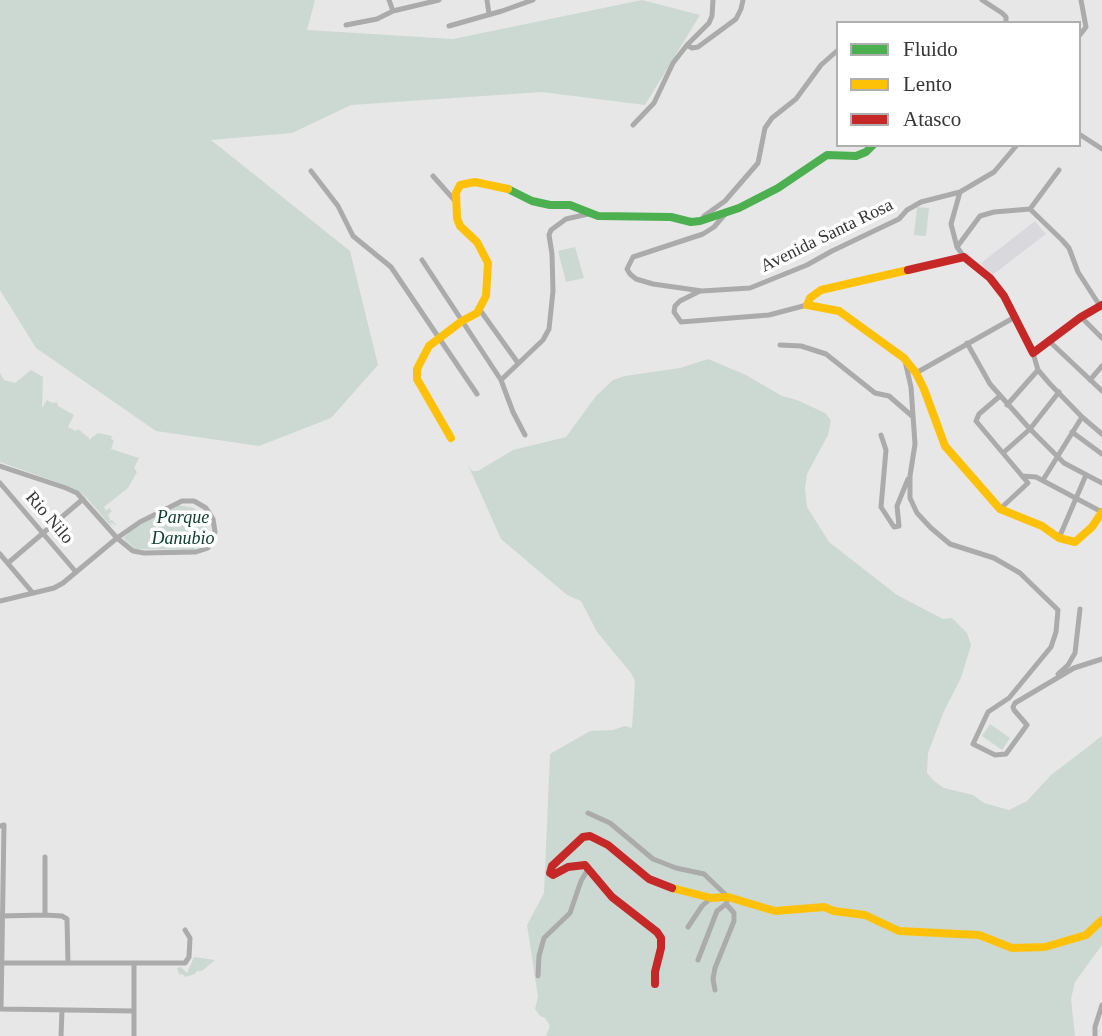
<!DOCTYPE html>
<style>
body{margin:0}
#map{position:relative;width:1102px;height:1036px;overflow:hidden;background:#e7e7e8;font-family:"Times New Roman",serif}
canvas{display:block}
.legend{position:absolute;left:836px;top:21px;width:245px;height:126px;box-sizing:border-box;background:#fff;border:2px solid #afafaf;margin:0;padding:9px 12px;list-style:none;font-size:21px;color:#363637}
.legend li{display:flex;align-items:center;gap:14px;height:35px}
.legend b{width:35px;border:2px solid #afafaf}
</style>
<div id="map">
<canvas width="1102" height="1036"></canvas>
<ul class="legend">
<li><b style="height:9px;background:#4caf50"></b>Fluido</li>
<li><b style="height:9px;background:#ffc107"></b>Lento</li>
<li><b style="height:9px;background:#c62828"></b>Atasco</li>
</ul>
</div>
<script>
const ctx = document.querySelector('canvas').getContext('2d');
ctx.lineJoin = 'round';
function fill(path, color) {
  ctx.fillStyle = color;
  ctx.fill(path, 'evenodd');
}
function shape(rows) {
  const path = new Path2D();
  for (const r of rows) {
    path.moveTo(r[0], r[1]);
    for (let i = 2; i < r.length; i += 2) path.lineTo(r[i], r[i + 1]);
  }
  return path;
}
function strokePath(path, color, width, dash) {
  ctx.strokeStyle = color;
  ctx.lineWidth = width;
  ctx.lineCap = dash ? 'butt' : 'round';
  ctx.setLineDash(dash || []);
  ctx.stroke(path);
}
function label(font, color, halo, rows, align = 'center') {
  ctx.font = font + ' "Times New Roman",serif';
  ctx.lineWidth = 7;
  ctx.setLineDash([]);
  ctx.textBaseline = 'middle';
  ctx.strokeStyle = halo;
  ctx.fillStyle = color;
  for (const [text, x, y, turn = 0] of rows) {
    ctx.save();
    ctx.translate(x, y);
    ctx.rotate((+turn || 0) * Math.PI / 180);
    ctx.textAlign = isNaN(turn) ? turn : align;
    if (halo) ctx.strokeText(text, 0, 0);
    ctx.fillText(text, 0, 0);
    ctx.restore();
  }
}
fill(shape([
 [1035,221,1046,234,991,276,981,263]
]), '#d9d9dd');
fill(shape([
 [0,0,315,0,307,30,453,39,642,0,700,15,645,105,542,92,351,105,292,133,211,140,350,251,378,365,331,418,259,446,156,431,36,348,0,290],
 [917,207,929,208,926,236,914,235],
 [575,247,584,278,566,282,558,251],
 [708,359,746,375,782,396,797,400,825,413,831,420,828,435,807,474,805,488,807,507,829,542,897,595,943,619,952,618,967,633,971,645,961,678,944,711,928,753,927,773,934,781,944,788,973,795,984,803,1009,810,1027,801,1051,775,1102,736,1102,945,1075,982,1071,999,1075,1036,546,1036,550,1026,545,1018,540,1016,535,1009,538,997,527,925,544,893,550,754,590,731,613,730,625,726,632,728,635,681,631,673,597,632,581,601,567,595,501,539,468,465,472,471,478,471,513,450,566,437,596,396,613,380,625,376,680,368],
 [31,370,43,377,42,408,47,400,53,403,57,402,58,406,74,415,68,427,76,431,78,429,89,438,89,440,98,433,112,436,111,439,114,440,111,449,139,458,134,468,137,472,128,488,104,507,106,511,109,508,112,511,108,515,110,519,109,521,112,520,117,526,110,522,114,528,103,518,105,516,103,517,86,497,73,488,0,462,0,373,4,380,15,383],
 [178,505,194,508,207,522,205,543,192,550,135,549,123,538,134,528],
 [990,724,1010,738,1002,750,982,736],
 [194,957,215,960,202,971,197,971,195,974,185,977,184,975,179,974,177,968,181,967,187,973]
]), '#ccd9d3');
strokePath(shape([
 [389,0,393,11],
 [487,0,489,14],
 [982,0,1002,13,1006,17,1006,23],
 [346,25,377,19,393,11,439,0],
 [449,26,502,11,533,0],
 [1079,36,1086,27,1081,0],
 [687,45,692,48,698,47,736,19,741,9,743,0],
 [633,125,654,103,673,63,687,45,709,23,712,16,713,0],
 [1079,134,1102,149],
 [311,171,338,206,353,236,391,267,477,394],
 [433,176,456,202],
 [960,192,951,224,957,247,964,257],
 [1030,209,1059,170],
 [727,212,714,227,703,234,633,257,627,269,630,274,636,279,653,284,702,291,750,288,807,265,832,251,899,219,907,210,921,202,960,192,994,172,1017,145],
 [704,216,725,201,758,163,765,128,772,118,796,99,821,65,838,50],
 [957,247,980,216,994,212,1030,209,1062,240,1069,248,1078,272,1100,306],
 [422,260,501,380],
 [700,291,680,301,675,306,674,312,681,322,769,315,807,305],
 [480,310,518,363],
 [1081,317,1102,338],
 [1049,341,1102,391],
 [967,343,990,384,1030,429,1064,463,1102,483],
 [780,345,801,346,826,354,875,393,889,396,912,416],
 [1033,353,1038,370,1050,384,1082,417,1102,434],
 [905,361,911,387,915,444,910,476,910,498,917,513,931,528,950,544,994,558,1020,573,1058,610,1056,632,1051,647,1009,698,988,712,973,744,995,755,1006,754,1027,725,1014,710,1013,707,1015,703,1074,668,1102,659],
 [916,373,1015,317],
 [1090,380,1102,366],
 [1000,396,979,414,976,421,1028,483,1000,509],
 [1007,405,1038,370],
 [1072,432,1102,454],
 [525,435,513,412,501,380,543,340,549,329,553,291,552,254,549,235,551,230,566,219,588,214],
 [881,435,886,450,881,507,894,527,899,526,897,506,908,479],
 [1003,453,1030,429,1059,392],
 [0,466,66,488,77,493,117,538,133,551,144,553,196,552,208,548,215,532,213,519,206,508,194,501,182,501,140,522,117,538,63,583,54,588,0,601],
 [1022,476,1036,477,1102,512],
 [1043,480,1082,417],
 [0,483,76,572],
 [1059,538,1086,475],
 [0,554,32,592],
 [8,563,83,499],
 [1058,674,1068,665,1075,653,1080,609],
 [588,813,610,823,653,859,676,868,704,874,728,897,726,904],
 [0,826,4,825,1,1009],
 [45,857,45,915],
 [0,916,45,915,62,916,67,919,68,963],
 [688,927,702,906,711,898],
 [698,960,717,911,726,904,734,913,734,921,715,968,713,979,715,990],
 [2,963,185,963,189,957,190,938,185,930],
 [538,976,539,956,544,938,570,913,581,881,588,869],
 [1,1009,134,1011],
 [61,1036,62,1011],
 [134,1036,134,963],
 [1095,1036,1095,1027,1102,1005]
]), '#ababac', 5);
strokePath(shape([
 [508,189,532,201,550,205,570,205,598,216,671,217,691,222,700,221,739,208,778,188,827,155,856,156,866,152,873,145]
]), '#4caf50', 8);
strokePath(shape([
 [908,270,821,290,810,298,807,305,839,311,904,358,916,373,924,389,945,446,1000,509,1042,526,1059,538,1075,542,1092,527,1102,512],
 [451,438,417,379,417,369,429,346,462,321,477,313,486,296,488,263,477,242,460,226,457,218,456,193,460,185,475,182,508,189],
 [672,888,711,898,728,897,775,911,824,907,834,911,865,915,899,931,979,935,1012,948,1045,947,1086,935,1102,920]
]), '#ffc107', 8);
strokePath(shape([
 [908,270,964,257,990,278,1004,296,1033,353,1081,317,1102,305],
 [655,984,655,972,661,948,661,938,657,932,612,897,585,865,568,867,553,875,550,873,552,866,583,837,590,836,608,845,649,879,672,888]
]), '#c62828', 8);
label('18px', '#363637', '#fff', [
 ["Avenida Santa Rosa",827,236,-26],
 ["Rio Nilo",49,518,49]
]);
label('italic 18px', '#0e402d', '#fff', [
 ["Parque",183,518],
 ["Danubio",183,539]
]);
</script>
